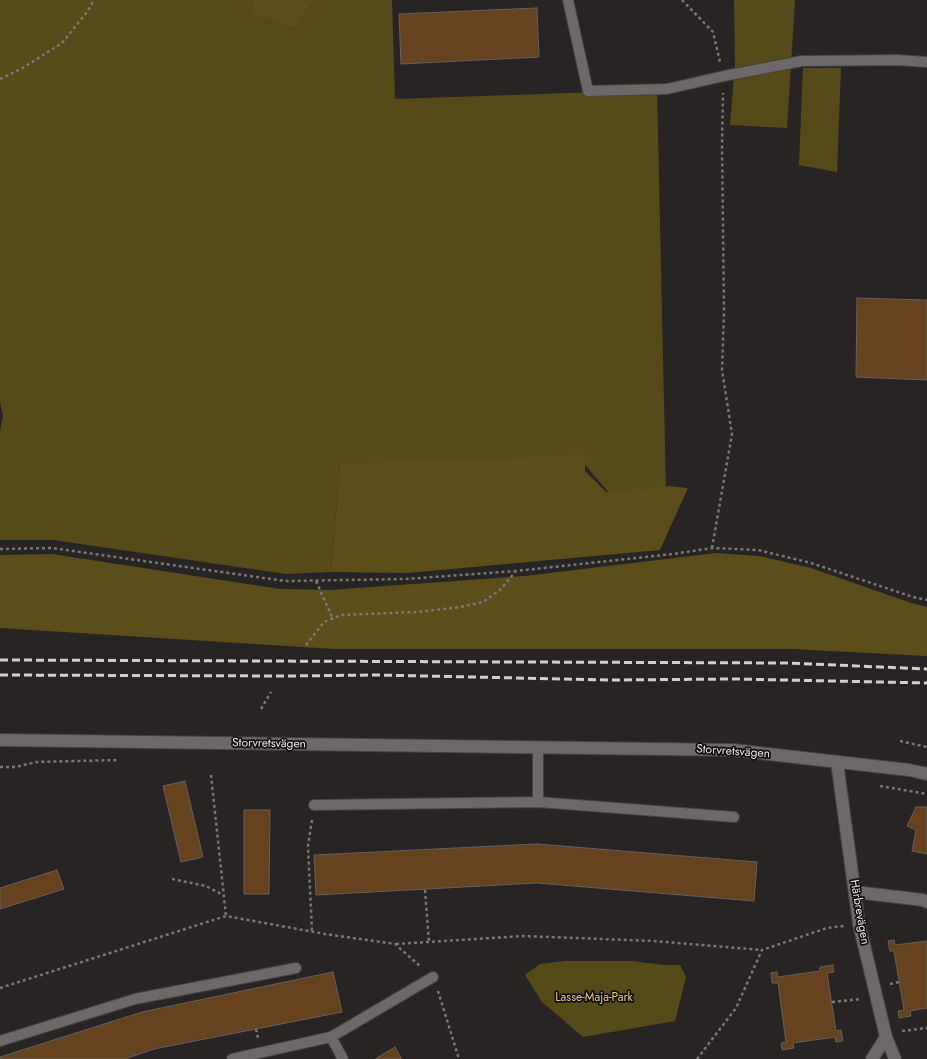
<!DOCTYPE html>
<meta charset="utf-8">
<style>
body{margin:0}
canvas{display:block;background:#282423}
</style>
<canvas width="927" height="1059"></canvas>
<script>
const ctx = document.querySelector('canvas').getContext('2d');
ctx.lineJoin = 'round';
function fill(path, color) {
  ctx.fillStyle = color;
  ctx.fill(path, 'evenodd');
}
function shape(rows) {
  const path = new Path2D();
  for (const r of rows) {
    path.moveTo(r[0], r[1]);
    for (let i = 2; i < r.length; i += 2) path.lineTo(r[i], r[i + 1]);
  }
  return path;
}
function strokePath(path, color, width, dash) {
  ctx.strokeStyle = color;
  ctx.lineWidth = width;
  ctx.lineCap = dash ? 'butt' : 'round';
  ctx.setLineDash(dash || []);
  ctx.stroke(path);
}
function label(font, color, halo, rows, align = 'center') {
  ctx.font = font + ' Jost,sans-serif';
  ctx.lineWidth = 3.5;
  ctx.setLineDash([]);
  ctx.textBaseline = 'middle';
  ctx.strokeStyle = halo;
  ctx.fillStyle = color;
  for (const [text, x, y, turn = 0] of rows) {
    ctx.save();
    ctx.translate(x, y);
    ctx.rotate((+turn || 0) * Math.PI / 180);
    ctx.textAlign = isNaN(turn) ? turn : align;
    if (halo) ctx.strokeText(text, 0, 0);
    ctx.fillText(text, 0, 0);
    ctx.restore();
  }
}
fill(shape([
 [0,0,254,0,255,14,294,28,315,0,392,0,395,99,657,90,666,491,610,494,580,459,340,464,331,572,286,574,53,540,0,540,0,431,3,417,0,402],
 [734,0,795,0,787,128,730,125,735,66],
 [803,68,841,68,837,172,799,165],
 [565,961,632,961,664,965,680,965,686,977,675,1021,583,1037,542,1002,525,975,540,964]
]), '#574a19');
fill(shape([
 [254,0,315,0,294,28,254,14],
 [585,455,585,471,606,492,669,486,688,488,660,550,407,573,331,572,340,464],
 [716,553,759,556,811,568,911,603,927,607,927,656,793,649,335,649,0,628,0,555,52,554,280,589,330,590,525,576]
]), '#5c4e1b');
const building = shape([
 [537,8,539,57,401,64,399,14,537,8],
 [857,298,927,300,927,380,856,377,857,298],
 [185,781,203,857,181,862,163,786,185,781],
 [916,807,927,807,927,854,912,851,916,830,907,826,916,807],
 [244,810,270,810,269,894,244,894,244,810],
 [537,844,757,862,754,901,537,883,316,895,314,855,537,844],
 [57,870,64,889,0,909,0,888,57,870],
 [894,940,895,945,927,941,927,1008,910,1011,911,1016,899,1018,898,1011,904,1010,894,951,890,951,888,941,894,940],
 [833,965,834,972,827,973,836,1031,841,1030,843,1041,836,1042,835,1037,793,1043,794,1048,782,1050,781,1043,786,1042,778,983,772,983,771,973,777,972,778,977,820,971,820,967,833,965],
 [333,972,342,1012,154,1049,125,1059,0,1059,0,1057,142,1012,333,972],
 [395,1047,402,1059,375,1059,395,1047]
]);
fill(building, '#67421f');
strokePath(building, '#64605d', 1);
const lane = shape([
 [568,0,588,91,667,89,724,76,802,61,898,60,927,62],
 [538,747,538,802],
 [314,805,538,802,734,817],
 [331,1037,433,977],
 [0,1041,135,999,296,968],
 [232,1059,331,1037,343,1059]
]);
const street = shape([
 [0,740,733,750,909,770,927,774],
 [837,762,859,924,886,1037,895,1059],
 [855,892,923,900,927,902],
 [872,1059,886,1037]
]);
strokePath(lane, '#454241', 12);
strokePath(street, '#454241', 14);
strokePath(shape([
 [682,0,713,32,720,62],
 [0,79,21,69,62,43,87,12,94,0],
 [712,548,732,434,722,370,724,313,722,145,723,93],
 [0,549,52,548,285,581,406,579,516,571],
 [316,581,333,619],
 [306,645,324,622,341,615,417,612,461,607,483,602,500,590,516,571,673,554,712,548,758,550,811,563,913,597,927,600],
 [261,709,271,692],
 [900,741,927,747],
 [0,767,16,767,36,762,119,760],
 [211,775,226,916],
 [880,786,927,794],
 [312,820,308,846,312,931],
 [172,879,206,886,223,895],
 [425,890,429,942],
 [396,944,523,936,654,941,762,950],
 [890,984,899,982],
 [0,988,226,916,325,934,395,944,421,967],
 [438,991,459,1059],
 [832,1002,861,999],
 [256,1029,258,1038],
 [902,1031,927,1028],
 [697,1059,736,1008,762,950,827,928,844,926]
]), '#7a7776', 2.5, [3, 3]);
strokePath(lane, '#6e6868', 10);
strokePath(street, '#6e6868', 12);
strokePath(shape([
 [0,660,787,663,927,669],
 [0,675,286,676,377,675,612,680,734,679,927,683]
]), '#d3d0d0', 3, [8, 4]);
label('12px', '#ebe8e8', '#0f0d0d', [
 ["Storvretsvägen",269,744,1],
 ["Storvretsvägen",733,752,4],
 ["Härbrevägen",859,912,80]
]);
label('12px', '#e3cc7e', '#0f0d0d', [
 ["Lasse-Maja-Park",594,998]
]);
</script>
